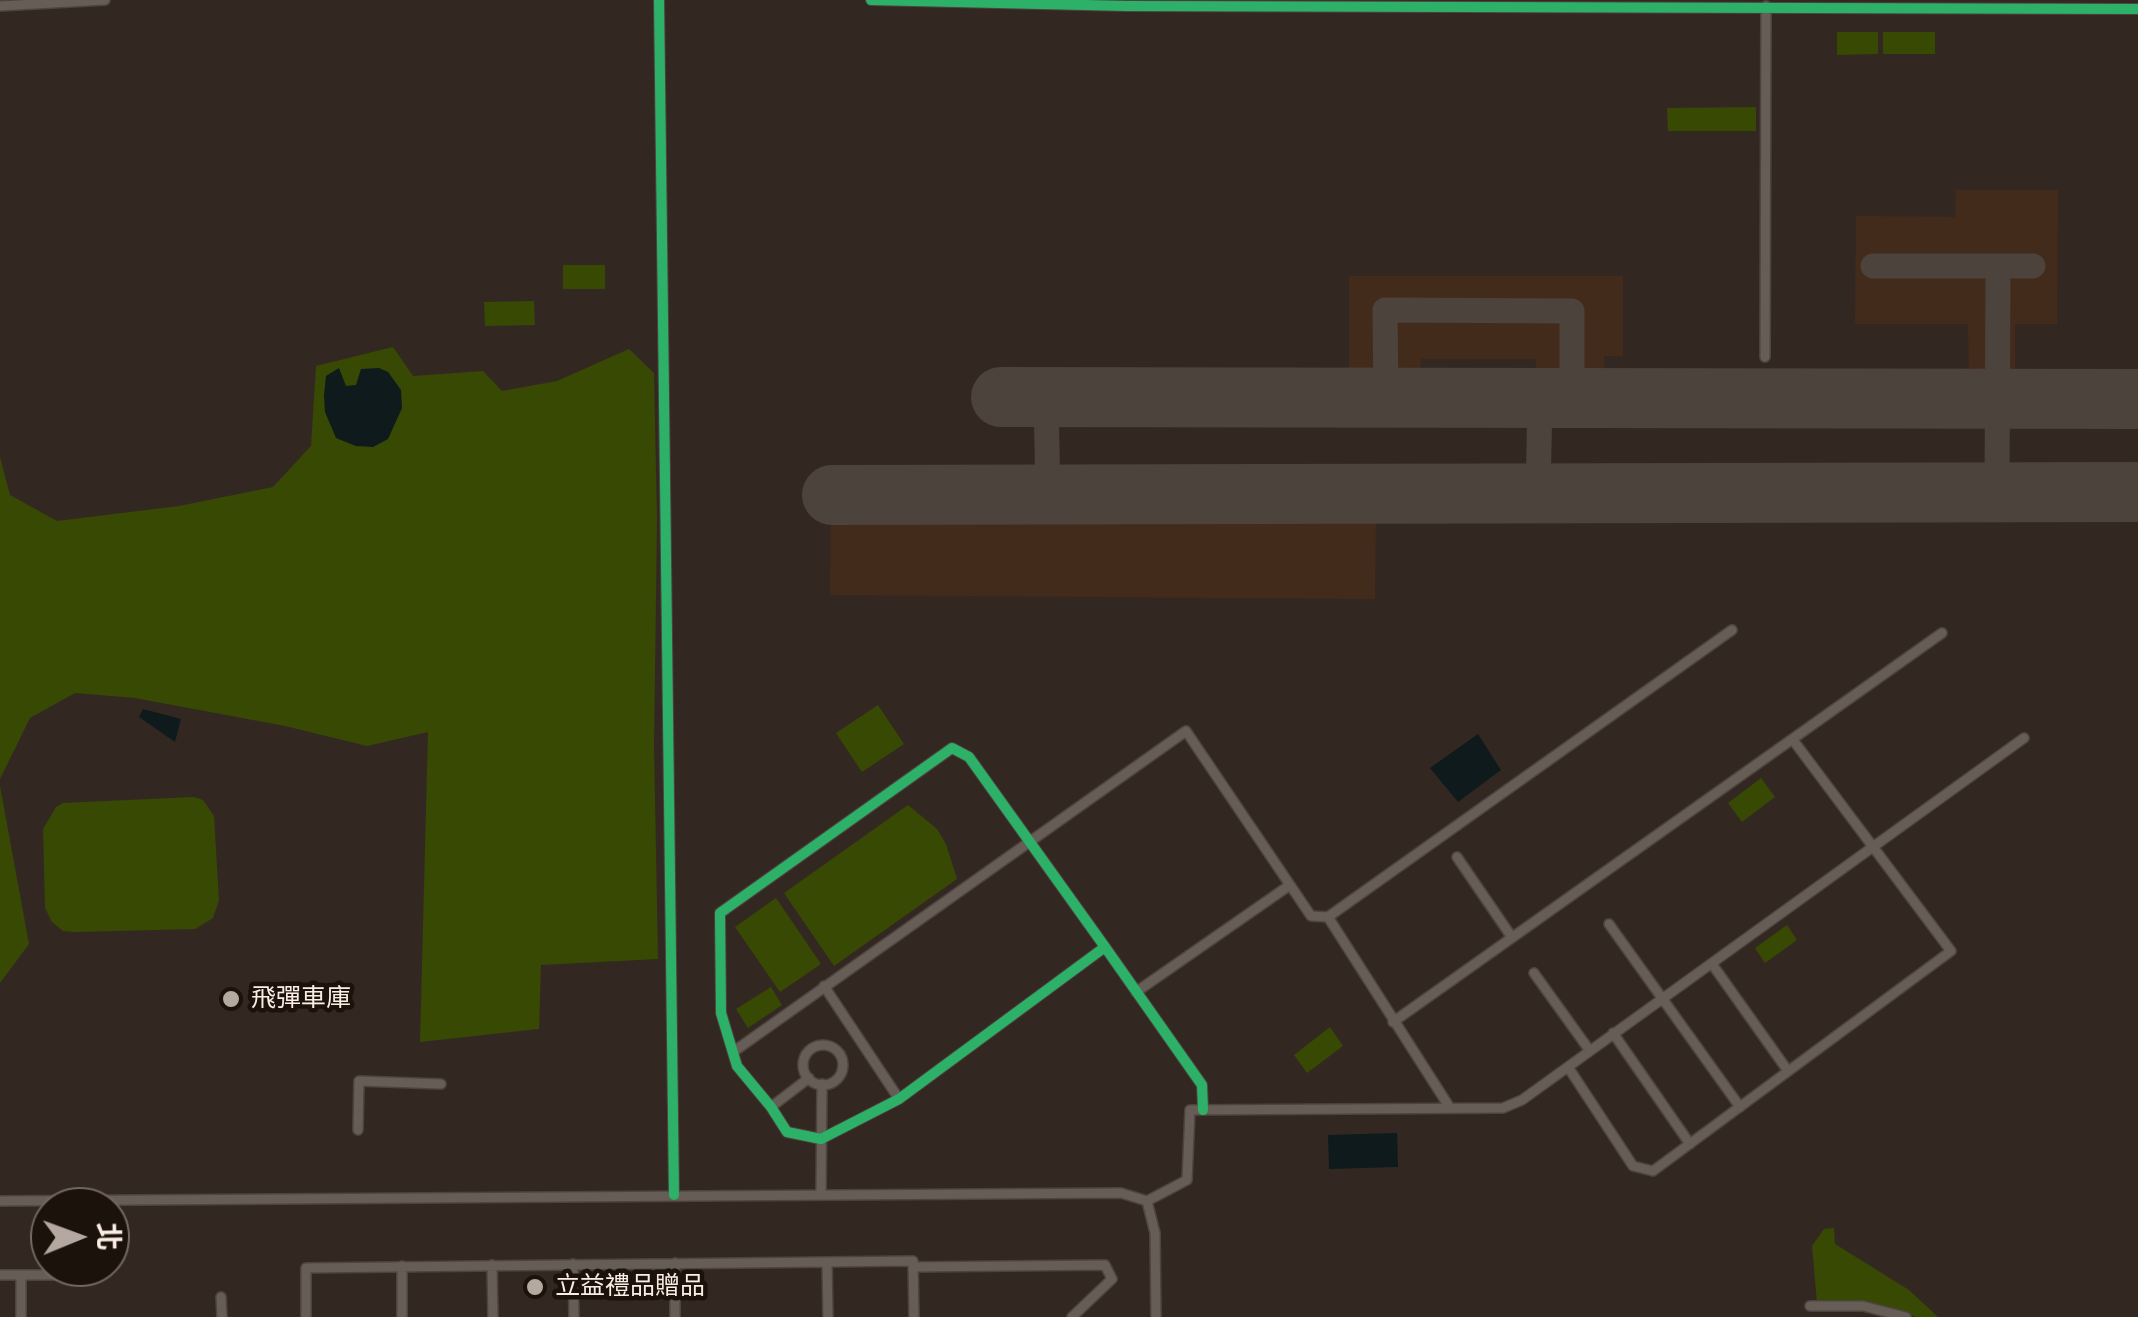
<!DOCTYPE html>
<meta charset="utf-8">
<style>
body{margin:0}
#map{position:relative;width:2138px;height:1317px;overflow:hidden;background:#332821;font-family:Signika,"Noto Sans TC",sans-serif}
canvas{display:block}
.north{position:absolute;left:30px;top:1187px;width:100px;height:100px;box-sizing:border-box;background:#1b120c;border:2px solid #756a62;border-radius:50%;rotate:89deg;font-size:28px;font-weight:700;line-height:40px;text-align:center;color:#fbede4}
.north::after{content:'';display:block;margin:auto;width:35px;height:45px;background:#b5a8a0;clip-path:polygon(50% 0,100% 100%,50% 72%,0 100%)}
</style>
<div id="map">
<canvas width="2138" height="1317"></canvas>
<div class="north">北</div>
</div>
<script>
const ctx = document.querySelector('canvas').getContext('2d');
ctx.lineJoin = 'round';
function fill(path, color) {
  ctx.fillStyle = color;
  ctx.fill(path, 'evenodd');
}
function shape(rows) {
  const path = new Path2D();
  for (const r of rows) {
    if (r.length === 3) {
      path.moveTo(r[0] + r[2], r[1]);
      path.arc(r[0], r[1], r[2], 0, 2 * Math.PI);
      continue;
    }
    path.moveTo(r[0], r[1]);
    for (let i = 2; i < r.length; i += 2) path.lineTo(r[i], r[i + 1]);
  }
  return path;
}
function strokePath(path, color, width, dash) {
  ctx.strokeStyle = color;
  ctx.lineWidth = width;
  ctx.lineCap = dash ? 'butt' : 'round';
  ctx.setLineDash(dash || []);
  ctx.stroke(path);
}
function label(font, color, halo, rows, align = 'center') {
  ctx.font = font + ' Signika,"Noto Sans TC",sans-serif';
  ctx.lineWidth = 9;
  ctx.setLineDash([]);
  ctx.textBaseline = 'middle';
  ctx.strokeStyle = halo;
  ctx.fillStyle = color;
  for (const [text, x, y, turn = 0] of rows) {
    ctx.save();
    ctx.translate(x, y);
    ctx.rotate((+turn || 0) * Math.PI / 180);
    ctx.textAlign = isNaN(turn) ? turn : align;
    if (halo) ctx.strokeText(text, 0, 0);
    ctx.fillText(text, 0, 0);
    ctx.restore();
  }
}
fill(shape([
 [1956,190,2058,190,2057,324,2015,324,2015,381,1969,380,1968,324,1855,324,1856,216,1955,217],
 [1349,276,1623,276,1623,356,1604,356,1604,398,1537,398,1536,359,1421,359,1420,398,1349,398],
 [831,500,1376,504,1375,599,830,595]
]), '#432b1b');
fill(shape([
 [1837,32,1878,32,1878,54,1837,55],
 [1883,32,1935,32,1935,54,1883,54],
 [1756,107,1756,131,1668,131,1667,108],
 [563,265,605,265,605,289,563,289],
 [534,301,535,325,485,326,484,302],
 [393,347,413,376,483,371,502,391,557,381,629,349,654,373,657,521,654,746,658,959,541,965,539,1029,420,1042,428,732,367,746,285,726,135,698,75,693,30,718,0,779,0,457,10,495,57,521,179,506,273,487,311,446,316,366],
 [878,705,904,744,862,772,836,733],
 [1761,778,1775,797,1742,822,1728,803],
 [0,786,29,944,0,983],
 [194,797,203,800,214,816,219,900,213,918,195,929,75,932,63,931,52,922,45,908,43,829,56,807,63,803],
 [908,805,937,829,946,844,957,879,834,966,784,893],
 [776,898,821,964,780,992,735,927],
 [1787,925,1797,940,1765,963,1755,948],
 [771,987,782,1005,748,1028,736,1009],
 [1330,1027,1343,1046,1307,1073,1294,1055],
 [1834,1228,1835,1244,1909,1290,1938,1317,1916,1317,1863,1303,1817,1303,1812,1246,1824,1229]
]), '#384904');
fill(shape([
 [339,368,346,386,356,385,361,369,379,368,388,372,401,390,402,408,388,439,373,447,356,446,336,438,325,412,324,395,326,376],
 [143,709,181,719,175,742,139,717],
 [1478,734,1501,770,1458,802,1430,768],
 [1397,1133,1398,1167,1329,1169,1328,1135]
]), '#0e1a1c');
strokePath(shape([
 [1873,266,2033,266],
 [1046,398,1048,495],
 [1386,398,1385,310,1572,311,1572,398],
 [1997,493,1998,266],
 [1538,494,1540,398]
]), '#4c433c', 25);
strokePath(shape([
 [1001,397,2138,399],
 [832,495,2138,492]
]), '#4c433c', 60);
const minor = shape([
 [659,0,674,1195],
 [871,0,1127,6,2138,9],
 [0,6,105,0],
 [1765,357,1766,6],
 [1457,857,1511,936],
 [1328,917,1732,630],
 [1609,924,1740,1107],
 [1105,947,899,1099,821,1139,787,1132,771,1107,737,1066,721,1013,720,913,952,748,969,757,1105,947,1202,1085,1203,1110],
 [1712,964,1788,1071],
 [1534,973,1590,1051],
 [824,986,899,1099],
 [1136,992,1290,885],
 [1393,1022,1942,633],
 [1613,1033,1690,1144],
 [823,1065,20],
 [733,1052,1186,731,1311,916,1328,917,1450,1108],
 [1568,1067,1633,1166,1653,1171,1951,951,1793,740],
 [771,1107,809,1078],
 [358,1130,359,1081,441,1084],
 [821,1193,822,1084],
 [0,1201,1121,1193,1147,1201,1155,1233,1156,1317],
 [1147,1201,1187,1180,1190,1110,1503,1108,1522,1100,2024,738],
 [827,1262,828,1317],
 [573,1264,574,1317],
 [492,1265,493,1317],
 [402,1266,402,1317],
 [913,1267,1105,1265,1112,1279,1072,1317],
 [0,1275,67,1275],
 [21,1275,21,1317],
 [221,1297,222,1317],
 [1810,1306,1863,1306,1906,1317],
 [306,1317,306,1268,913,1261,914,1317],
 [675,1317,675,1263]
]);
strokePath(minor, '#4d443e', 12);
strokePath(minor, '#665d56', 9);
strokePath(shape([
 [659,0,674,1195],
 [871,0,1127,6,2138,9],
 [1105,947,899,1099,821,1139,787,1132,771,1107,737,1066,721,1013,720,913,952,748,969,757,1105,947,1202,1085,1203,1110]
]), '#2db169', 10);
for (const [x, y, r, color] of [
 [231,999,10,"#b5a8a0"],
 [535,1287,10,"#b5a8a0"]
]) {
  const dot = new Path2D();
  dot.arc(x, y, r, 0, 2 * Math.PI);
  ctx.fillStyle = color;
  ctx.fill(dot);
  strokePath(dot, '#1b120c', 4);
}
label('25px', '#fbede4', '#1b120c', [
 ["飛彈車庫",251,999],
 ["立益禮品贈品",555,1287]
], 'left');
</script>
